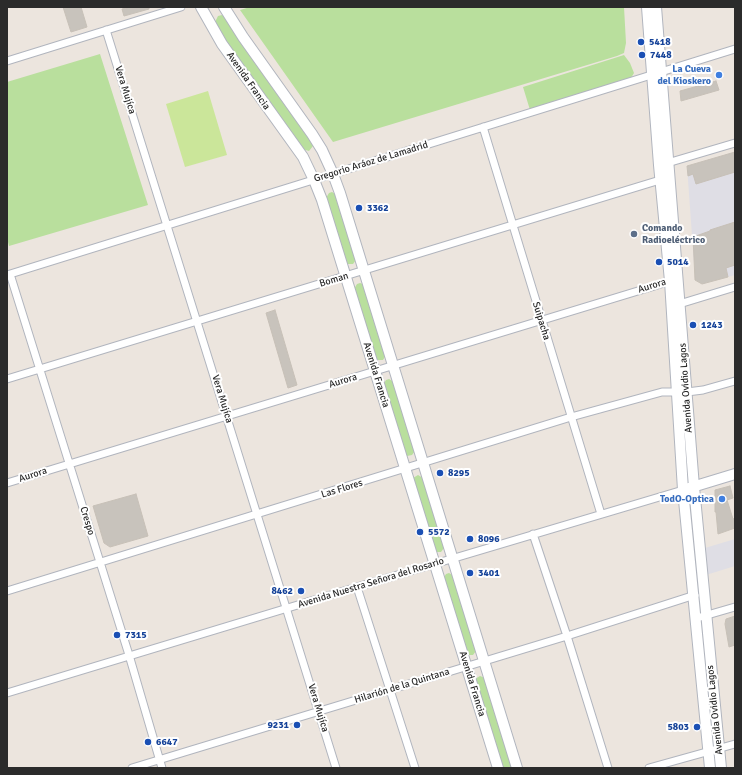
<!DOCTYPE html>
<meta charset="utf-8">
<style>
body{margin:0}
#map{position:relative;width:742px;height:775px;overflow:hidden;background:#ece5de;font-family:Signika,sans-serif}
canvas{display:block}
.frame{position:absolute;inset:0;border:8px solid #2b2b2b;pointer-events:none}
</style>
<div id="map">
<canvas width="742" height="775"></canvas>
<div class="frame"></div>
</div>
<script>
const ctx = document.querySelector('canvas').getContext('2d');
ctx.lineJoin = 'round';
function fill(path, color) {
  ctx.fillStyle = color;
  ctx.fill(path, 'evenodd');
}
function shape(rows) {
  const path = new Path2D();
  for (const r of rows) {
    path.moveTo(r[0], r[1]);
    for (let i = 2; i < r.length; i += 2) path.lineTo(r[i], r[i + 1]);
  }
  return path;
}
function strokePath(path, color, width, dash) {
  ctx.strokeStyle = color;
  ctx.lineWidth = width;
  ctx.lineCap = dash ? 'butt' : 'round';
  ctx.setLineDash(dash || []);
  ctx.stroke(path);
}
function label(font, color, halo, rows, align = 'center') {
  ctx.font = font + ' Signika,sans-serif';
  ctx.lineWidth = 4;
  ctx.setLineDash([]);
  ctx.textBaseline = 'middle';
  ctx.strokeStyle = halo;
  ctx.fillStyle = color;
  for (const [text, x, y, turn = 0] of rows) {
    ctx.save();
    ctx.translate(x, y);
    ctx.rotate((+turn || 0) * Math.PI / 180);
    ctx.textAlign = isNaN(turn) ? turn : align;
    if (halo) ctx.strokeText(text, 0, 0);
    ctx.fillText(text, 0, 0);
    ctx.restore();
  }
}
fill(shape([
 [735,152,735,275,728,277,722,253,694,263,687,166],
 [735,539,735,566,706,575,705,548]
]), '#dfdee5');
fill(shape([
 [250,7,624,7,626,43,624,53,617,56,333,142,240,10],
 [222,15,226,17,313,143,313,146,309,151,302,149,229,47,215,22,218,16],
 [100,54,148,205,9,246,7,238,7,82],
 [624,55,630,63,634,73,631,78,530,110,523,87],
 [332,192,337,195,356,260,353,264,348,264,346,262,326,198,329,193],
 [360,283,363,284,386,355,383,360,378,360,376,358,354,289,357,284],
 [389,379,394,382,415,451,412,455,407,456,405,454,383,385,386,380],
 [418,475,423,478,444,548,441,552,436,552,413,478],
 [449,573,454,576,476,651,473,655,468,655,443,579,446,574],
 [480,676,485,678,512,768,500,768,475,679]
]), '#b9df9d');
fill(shape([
 [208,91,227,155,185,167,166,104]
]), '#cbe69a');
const building = shape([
 [63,7,81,7,87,27,71,32,63,7],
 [130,7,149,7,149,9,124,16,122,9,130,7],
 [716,81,719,90,681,101,680,91,716,81],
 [735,152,735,172,696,184,693,174,688,176,687,166,735,152],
 [735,222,735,265,726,268,728,277,702,284,695,280,693,237,710,231,710,230,735,222],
 [275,310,297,385,288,388,266,313,275,310],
 [730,486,733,498,727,500,733,519,735,518,735,528,718,534,716,512,715,512,715,490,730,486],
 [136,494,148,536,110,547,104,543,93,506,136,494],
 [735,616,735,645,729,647,725,624,726,619,735,616]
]);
fill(building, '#c8c3bc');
strokePath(building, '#c7c0b7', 1);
const street = shape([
 [106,30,336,768],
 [7,61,181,7],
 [483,127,601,514],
 [664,164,735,143],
 [10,274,129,655,162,768],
 [7,275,735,49],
 [676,305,735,287],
 [7,379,660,180],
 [7,483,674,280],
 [533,534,567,636,608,768],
 [357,587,415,768],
 [7,591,571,417,662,392,687,392,703,390,735,381],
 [697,618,735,607],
 [7,693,357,587,683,490],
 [132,768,567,636,695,595],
 [649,768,735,744]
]);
const secondary = shape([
 [201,7,222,44,303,157,314,180,322,200,498,768],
 [224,7,243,37,312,134,322,150,333,174,340,193,517,768],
 [647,7,659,165,670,281,683,490,710,768],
 [656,7,694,487,721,768],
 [689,488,735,474]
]);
strokePath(street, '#b1b5be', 9);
strokePath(secondary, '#b1b5be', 12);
strokePath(street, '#fff', 7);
strokePath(secondary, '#fff', 10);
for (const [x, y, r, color] of [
 [641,42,4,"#1a4fb4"],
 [642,55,4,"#1a4fb4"],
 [719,75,4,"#3f7fe0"],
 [359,208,4,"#1a4fb4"],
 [634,234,4,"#5c6f8a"],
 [659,262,4,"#1a4fb4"],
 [693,325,4,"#1a4fb4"],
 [440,473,4,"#1a4fb4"],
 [722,499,4,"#3f7fe0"],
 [420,532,4,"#1a4fb4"],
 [470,539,4,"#1a4fb4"],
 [470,573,4,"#1a4fb4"],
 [301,591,4,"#1a4fb4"],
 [117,635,4,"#1a4fb4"],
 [297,725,4,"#1a4fb4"],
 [697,727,4,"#1a4fb4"],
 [148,742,4,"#1a4fb4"]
]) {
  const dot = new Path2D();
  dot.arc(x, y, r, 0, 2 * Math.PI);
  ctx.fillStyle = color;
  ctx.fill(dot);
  strokePath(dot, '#fff', 1.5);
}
label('bold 10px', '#164399', '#fff', [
 ["5418",649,42],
 ["7448",650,55],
 ["3362",367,208],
 ["5014",667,262],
 ["1243",701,325],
 ["8295",448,473],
 ["5572",428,532],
 ["8096",478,539],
 ["3401",478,573],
 ["8462",293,591,"right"],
 ["7315",125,635],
 ["9231",289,725,"right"],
 ["5803",689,727,"right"],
 ["6647",156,742]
], 'left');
label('bold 10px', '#366cbe', '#fff', [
 ["La Cueva",711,69],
 ["del Kioskero",711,81],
 ["TodO-Optica",714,499]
], 'right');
label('10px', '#2b2b2b', '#fff', [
 ["Avenida Francia",248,81,55],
 ["Vera Mujíca",125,90,73],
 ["Gregorio Aráoz de Lamadrid",371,162,-17],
 ["Boman",334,280,-17],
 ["Aurora",652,286,-17],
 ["Suipacha",541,321,73],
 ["Avenida Francia",376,375,73],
 ["Aurora",343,381,-17],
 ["Avenida Ovidio Lagos",686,388,-94],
 ["Vera Mujíca",222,399,73],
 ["Aurora",33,475,-18],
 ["Las Flores",342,489,-17],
 ["Crespo",87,521,73],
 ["Avenida Nuestra Señora del Rosario",371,583,-17],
 ["Avenida Francia",472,684,73],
 ["Hilarión de la Quintana",402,686,-17],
 ["Vera Mujíca",318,708,73],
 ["Avenida Ovidio Lagos",715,710,-96]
]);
label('bold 10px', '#4e5e75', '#fff', [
 ["Comando",642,228],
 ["Radioeléctrico",642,240]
], 'left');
</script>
